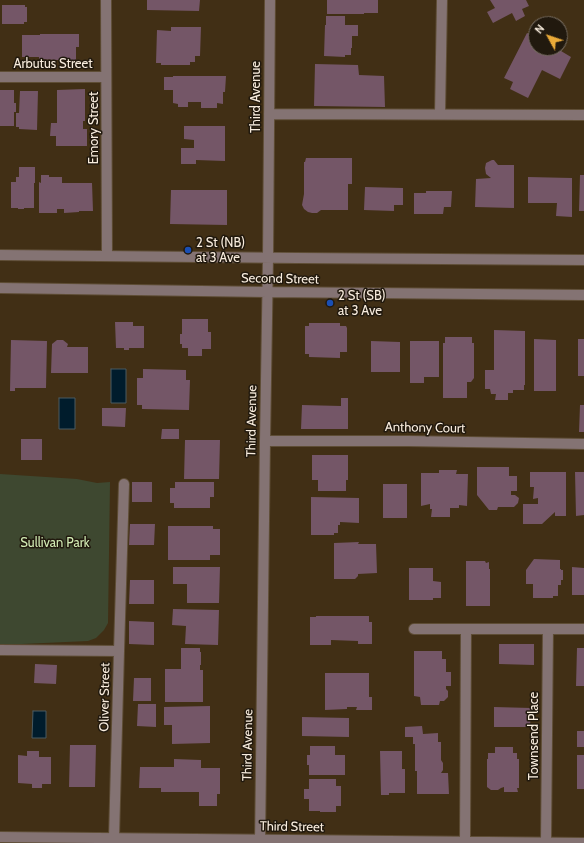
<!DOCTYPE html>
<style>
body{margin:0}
#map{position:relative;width:584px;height:843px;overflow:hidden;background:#412f15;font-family:Cabin,sans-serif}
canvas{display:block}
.north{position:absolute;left:528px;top:16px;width:40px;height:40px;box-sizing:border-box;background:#21190e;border:1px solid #776d61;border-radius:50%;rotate:310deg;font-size:11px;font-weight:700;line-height:16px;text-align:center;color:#f8ecdd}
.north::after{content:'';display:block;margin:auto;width:14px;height:18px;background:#eaaa38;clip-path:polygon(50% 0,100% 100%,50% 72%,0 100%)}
</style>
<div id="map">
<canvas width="584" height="843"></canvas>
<div class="north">N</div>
</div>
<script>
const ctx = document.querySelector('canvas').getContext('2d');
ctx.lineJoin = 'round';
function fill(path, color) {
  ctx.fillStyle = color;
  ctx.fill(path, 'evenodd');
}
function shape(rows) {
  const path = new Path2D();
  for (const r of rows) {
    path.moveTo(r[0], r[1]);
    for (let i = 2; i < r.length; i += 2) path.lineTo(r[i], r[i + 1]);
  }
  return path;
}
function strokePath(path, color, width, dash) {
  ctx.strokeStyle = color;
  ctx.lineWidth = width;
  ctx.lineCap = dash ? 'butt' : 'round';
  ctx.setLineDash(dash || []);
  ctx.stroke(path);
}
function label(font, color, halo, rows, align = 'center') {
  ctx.font = font + ' Cabin,sans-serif';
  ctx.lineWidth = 3;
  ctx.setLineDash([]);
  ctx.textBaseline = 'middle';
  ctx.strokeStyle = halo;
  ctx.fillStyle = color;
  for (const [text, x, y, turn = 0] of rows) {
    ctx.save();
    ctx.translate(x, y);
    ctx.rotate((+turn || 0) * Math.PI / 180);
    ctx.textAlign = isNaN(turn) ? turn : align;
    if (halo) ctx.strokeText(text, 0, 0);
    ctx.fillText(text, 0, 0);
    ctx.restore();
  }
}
fill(shape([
 [0,474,77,479,97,483,110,482,108,623,104,630,96,638,88,641,0,645]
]), '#3e4830');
const water = shape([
 [111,369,126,369,126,403,111,403,111,369],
 [59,398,75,398,75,429,59,429,59,398],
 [33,711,46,711,46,738,32,738,33,711]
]);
fill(water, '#001c2c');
strokePath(water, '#4a5a61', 1);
fill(shape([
 [147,0,200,0,199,11,147,10],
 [327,0,378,0,378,13,364,13,364,14,327,14],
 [490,0,526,0,529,6,522,9,525,16,516,21,512,13,493,23,487,12,495,8],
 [2,5,25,5,25,7,27,7,27,22,24,22,24,24,2,24],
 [326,16,345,16,345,25,358,25,358,36,352,36,352,48,351,48,351,55,345,55,345,57,324,56,325,25,326,25],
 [547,19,557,24,544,24],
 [560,25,566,28,560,39],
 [171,27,201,27,200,56,195,56,195,62,190,62,190,65,161,65,161,63,156,63,157,30,171,31],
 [527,33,536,37,536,48,556,48,571,57,560,79,542,70,528,98,510,89,513,82,504,78],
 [40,34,79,34,79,47,76,47,76,61,39,59,39,57,22,57,22,35,40,35],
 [315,64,358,65,359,75,384,76,385,107,314,106],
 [173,76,226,76,225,92,223,92,223,104,217,103,217,108,201,108,201,102,188,102,188,107,178,107,178,104,173,103,173,90,164,90,164,77,173,77],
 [85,89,85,121,83,121,83,129,87,129,87,146,56,146,56,136,50,136,51,123,57,123,57,90],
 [0,90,14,90,14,103,16,103,16,112,14,112,14,126,0,126],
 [20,91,38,91,37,130,19,129,19,127,16,127,16,113,19,113],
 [184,126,225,126,225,161,196,160,196,164,181,164,181,148,194,148,194,140,184,139],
 [306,158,352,158,352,184,348,184,348,210,321,210,317,213,312,213,308,212,304,209,302,205,304,194,304,162,305,162],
 [492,160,494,160,498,165,514,165,514,208,475,207,476,179,491,178,486,174,485,168,486,163],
 [19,167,35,167,35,183,34,183,34,208,24,208,24,209,18,209,18,208,11,208,11,182,16,182,16,177,19,177],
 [41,175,49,175,49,177,62,177,62,183,92,183,93,211,79,211,79,212,64,213,64,209,57,209,57,213,39,213,39,182,41,183],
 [580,175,584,175,584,211,579,211],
 [528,177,572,178,572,217,556,216,557,203,528,203],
 [365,187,403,188,403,205,394,205,394,211,364,210],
 [171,190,227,190,227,225,170,224],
 [426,191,452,191,451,207,444,207,443,214,414,214,414,193,426,193],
 [182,319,208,319,208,332,211,332,211,349,202,349,202,356,188,356,188,348,182,348,182,344,180,344,180,334,182,334],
 [115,322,133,322,133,326,144,326,144,348,129,348,129,350,124,350,124,348,116,348],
 [309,323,340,323,340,326,346,326,347,328,347,352,340,352,340,358,309,357,309,354,305,354,305,326,309,326],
 [494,330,525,331,525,385,524,385,524,390,513,390,513,393,508,393,508,400,495,400,496,394,491,394,490,389,485,389,485,370,494,370],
 [445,337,472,337,472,343,474,343,474,378,471,382,467,382,467,398,443,398,443,343,445,343],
 [534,339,556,340,556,391,534,391],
 [578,339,584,339,584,376,578,376],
 [11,340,47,341,46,388,15,388,15,391,10,391],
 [57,340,63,340,68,344,67,347,88,347,88,373,51,373,52,344],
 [371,341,400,342,400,372,371,372],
 [410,341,439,341,439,377,424,377,424,383,410,383],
 [143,369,186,370,186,380,190,380,189,410,142,409,142,405,137,405,137,378,143,378],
 [341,398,348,398,348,429,301,429,302,405,341,406],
 [580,405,584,405,584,432,579,432],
 [102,408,126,408,125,427,102,426],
 [162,429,179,429,179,439,161,439],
 [21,439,42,439,42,460,21,460],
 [185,440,220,440,219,479,184,479],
 [312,455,348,455,348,480,346,480,346,491,318,491,318,480,312,480],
 [477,467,509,467,509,476,517,476,517,491,511,491,511,495,515,495,519,498,518,503,514,507,498,507,497,510,489,510,477,495],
 [439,470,457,470,456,474,468,474,467,506,459,505,459,508,450,508,450,517,431,517,432,509,430,509,430,504,421,506,421,473,439,473],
 [530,472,566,472,566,516,555,516,555,512,542,524,523,524,523,504,538,504,538,498,533,499,534,487,530,487],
 [575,472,584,472,584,515,576,516],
 [132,482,152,482,152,502,132,502],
 [175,482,214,482,214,497,210,497,210,508,174,508,174,503,170,503,170,488,175,488],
 [383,484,407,484,407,518,383,518],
 [311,497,359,498,359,523,340,522,340,525,338,525,338,533,334,533,334,535,311,535],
 [130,524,155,524,154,545,129,545],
 [168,526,213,526,213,529,220,529,220,555,210,555,210,560,168,560],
 [359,542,358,544,376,544,377,573,358,574,358,576,355,579,334,579,334,543],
 [534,559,560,560,560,569,561,569,561,570,563,570,563,580,561,580,561,585,558,585,558,596,553,596,553,598,533,598,533,584,526,584,526,570],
 [466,561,485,561,486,563,489,562,489,569,490,569,490,606,466,606],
 [173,567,220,567,219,603,187,603,187,584,173,584],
 [572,567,584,568,584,595,572,595],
 [409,568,433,568,433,581,441,582,441,598,433,598,433,600,409,600],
 [130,580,154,580,154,604,129,604],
 [173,609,219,610,218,645,185,644,186,626,172,625],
 [316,616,369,616,369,622,372,622,372,644,358,644,358,641,331,640,331,645,310,645,310,617,316,617],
 [129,621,154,622,154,645,129,644],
 [499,644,534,644,534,665,499,664],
 [181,648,200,648,200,652,201,652,201,665,200,665,200,670,203,670,203,702,165,702,165,669,181,669],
 [577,648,584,648,584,686,576,686],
 [414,651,442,651,442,659,446,659,446,672,451,672,451,686,446,686,446,689,448,691,448,697,444,701,440,701,439,705,421,705,420,697,414,696],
 [35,664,57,665,56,684,34,683],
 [325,673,369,673,369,697,372,697,372,710,356,710,357,707,347,707,347,709,325,710],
 [134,678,151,678,151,701,133,701],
 [138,704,156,704,156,727,137,726],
 [210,706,210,743,172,744,172,725,164,725,164,707],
 [494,707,531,708,530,727,494,727],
 [302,717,349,718,349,737,302,736],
 [422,726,423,734,438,733,438,742,441,742,441,760,443,763,443,770,441,773,448,773,449,794,417,794,417,771,415,771,415,744,413,744,413,737,405,737,405,727],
 [577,731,584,731,584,747,577,747],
 [70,745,96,745,95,787,69,787],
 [310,746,335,746,335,755,345,755,345,775,309,775,309,765,307,765,307,755,310,755],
 [495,747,513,747,513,753,517,753,517,759,519,759,519,788,517,788,518,792,504,792,504,787,501,788,498,790,491,790,487,787,487,759,488,759,488,753,495,753],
 [27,751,39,751,39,757,51,757,51,784,42,784,42,788,32,788,32,784,18,783,18,755,27,756],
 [380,751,402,751,402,769,405,769,405,793,389,793,389,795,381,795],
 [577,755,584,755,584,789,577,789],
 [174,759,201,760,201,768,220,768,220,794,217,794,217,806,199,806,199,792,161,792,161,788,139,788,140,767,174,767],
 [309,779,336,779,336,786,341,786,341,806,336,806,336,812,320,812,320,811,309,811,309,799,304,799,304,789,309,789]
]), '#745667');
const minor = shape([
 [106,0,107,256],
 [0,77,106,77],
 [269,114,584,115],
 [440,114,442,0],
 [0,255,298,258,584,260],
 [0,288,267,292,584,295],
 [265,441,408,441,584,444],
 [414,629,584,629],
 [0,650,119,651,114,838],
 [119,651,124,484],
 [0,837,584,843],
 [465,842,466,629],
 [546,842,548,629],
 [260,843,265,441,268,258,270,0]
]);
strokePath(minor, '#5e4d35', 12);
strokePath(minor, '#847373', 10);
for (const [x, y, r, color] of [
 [188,250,4,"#1a4fb4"],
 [330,303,4,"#1a4fb4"]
]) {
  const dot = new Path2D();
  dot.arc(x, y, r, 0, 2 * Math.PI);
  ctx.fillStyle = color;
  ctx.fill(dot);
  strokePath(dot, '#21190e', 1.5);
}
label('13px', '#f8ecdd', '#21190e', [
 ["Arbutus Street",53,64],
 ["Third Avenue",256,97,-90],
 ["Emory Street",94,128,-90],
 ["Second Street",280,279,1],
 ["Third Avenue",252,421,-89],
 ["Anthony Court",425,428,1],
 ["Oliver Street",105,697,-89],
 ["Townsend Place",534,736,-90],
 ["Third Avenue",248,745,-89],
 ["Third Street",292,827,1]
]);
label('13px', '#f8ecdd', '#21190e', [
 ["2 St (NB)",196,243],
 ["at 3 Ave",196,258],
 ["2 St (SB)",338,296],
 ["at 3 Ave",338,311]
], 'left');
label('13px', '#d1eab3', '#21190e', [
 ["Sullivan Park",55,543]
]);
</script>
